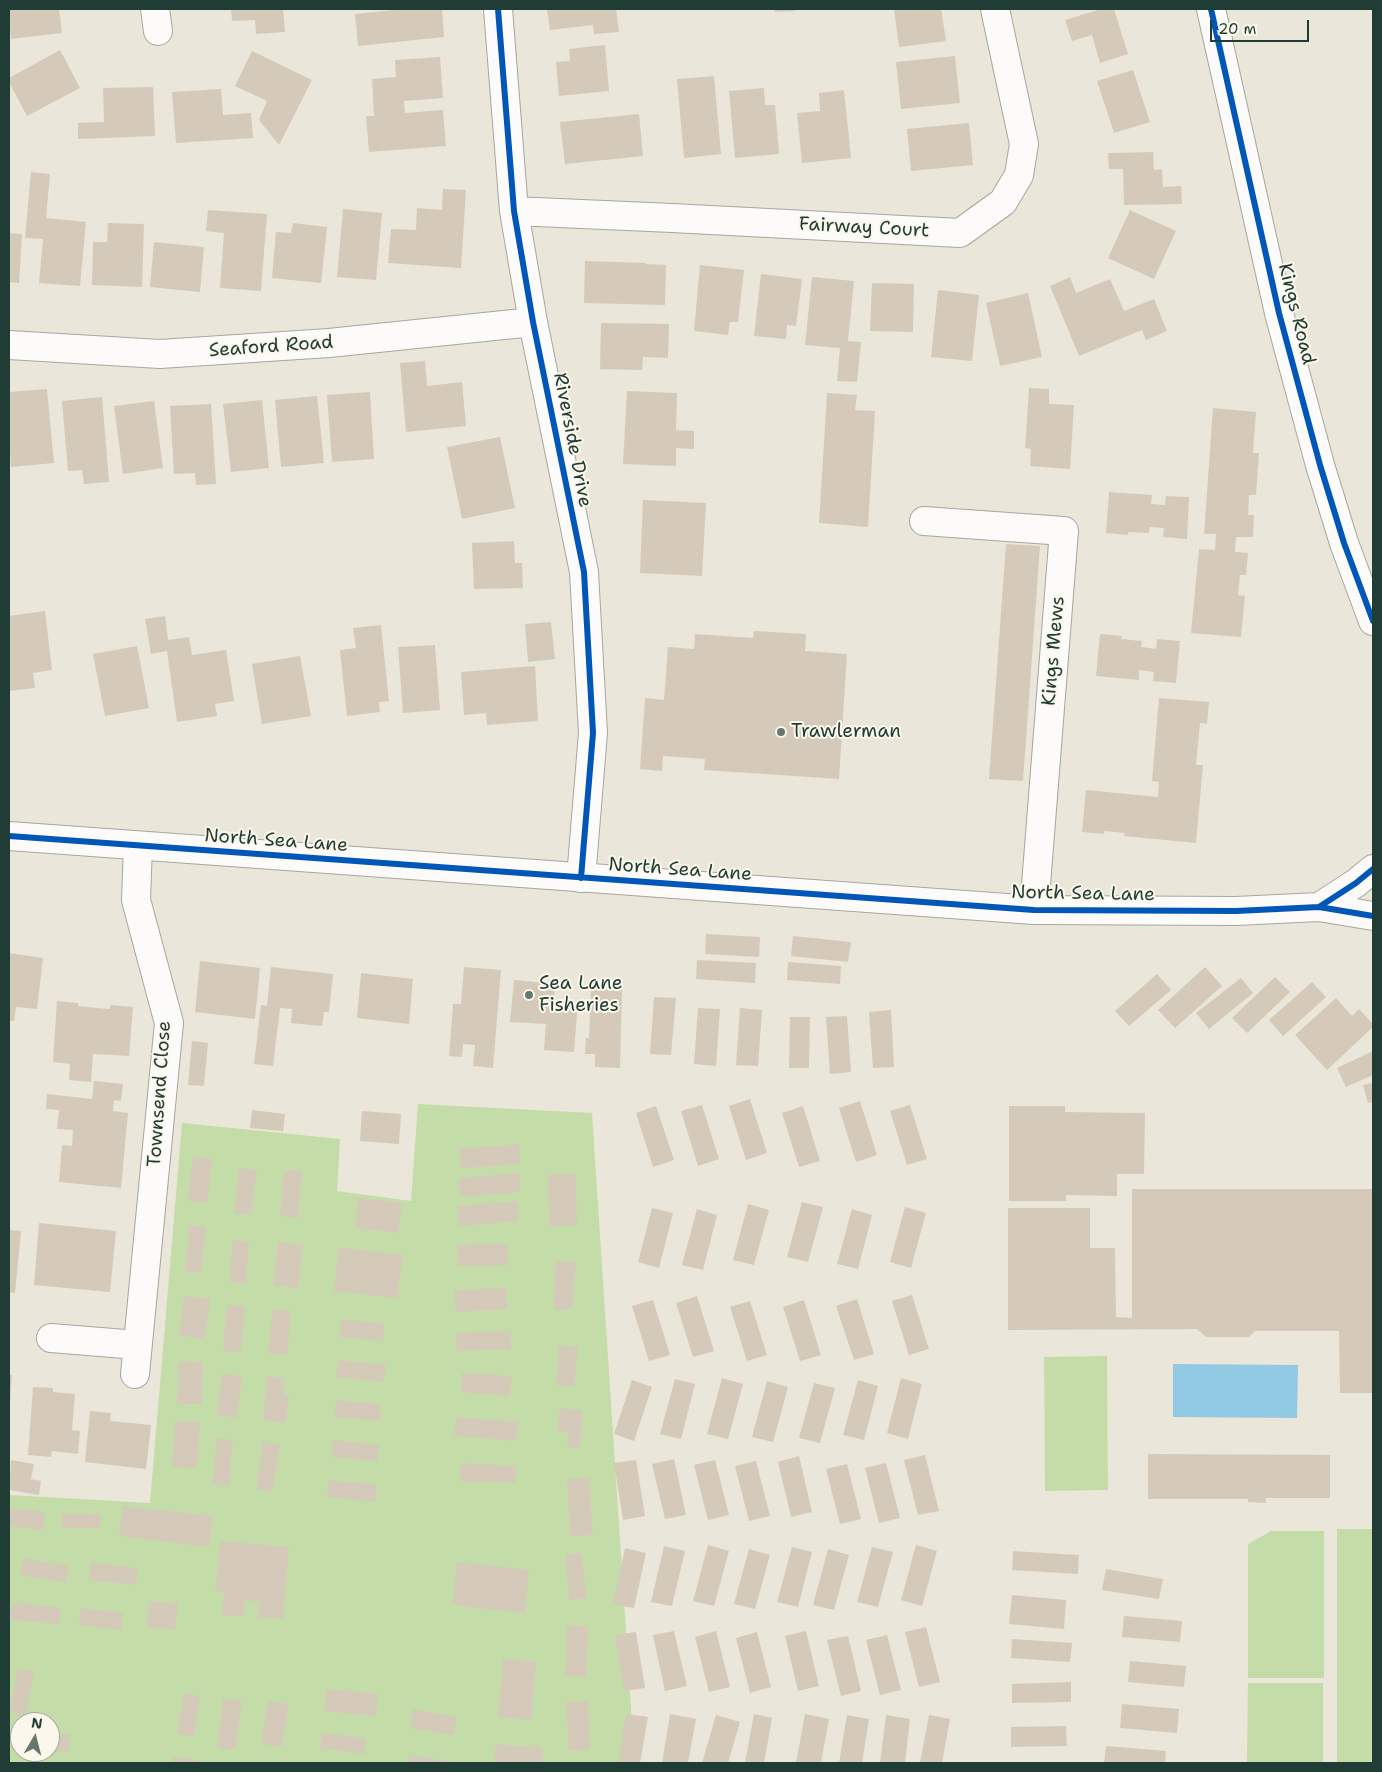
<!DOCTYPE html>
<style>
body{margin:0}
#map{position:relative;width:1382px;height:1772px;overflow:hidden;background:#eae6d9;font-family:"Shantell Sans",sans-serif}
canvas{display:block}
.frame{position:absolute;inset:0;border:10px solid #1f3d34;pointer-events:none}
.north{position:absolute;left:10px;top:1712px;width:50px;height:50px;box-sizing:border-box;background:#fbf7ec;border:1px solid #a3ada2;border-radius:50%;rotate:8deg;font-size:14px;font-weight:700;line-height:20px;text-align:center;color:#1f3d34}
.north::after{content:'';display:block;margin:auto;width:18px;height:22px;background:#66786e;clip-path:polygon(50% 0,100% 100%,50% 72%,0 100%)}
.scale{position:absolute;left:1210px;top:20px;width:99px;height:22px;box-sizing:border-box;border:2px solid #1f3d34;border-top:0;padding-left:6px;font-size:15px;line-height:18px;white-space:nowrap;color:#1f3d34;-webkit-text-stroke:4px #fbf7ec;paint-order:stroke}
</style>
<div id="map">
<canvas width="1382" height="1772"></canvas>
<div class="frame"></div>
<div class="north">N</div>
<div class="scale">20 m</div>
</div>
<script>
const ctx = document.querySelector('canvas').getContext('2d');
ctx.lineJoin = 'round';
function fill(path, color) {
  ctx.fillStyle = color;
  ctx.fill(path, 'evenodd');
}
function shape(rows) {
  const path = new Path2D();
  for (const r of rows) {
    path.moveTo(r[0], r[1]);
    for (let i = 2; i < r.length; i += 2) path.lineTo(r[i], r[i + 1]);
  }
  return path;
}
function strokePath(path, color, width, dash) {
  ctx.strokeStyle = color;
  ctx.lineWidth = width;
  ctx.lineCap = dash ? 'butt' : 'round';
  ctx.setLineDash(dash || []);
  ctx.stroke(path);
}
function label(font, color, halo, rows, align = 'center') {
  ctx.font = font + ' "Shantell Sans",sans-serif';
  ctx.lineWidth = 4;
  ctx.setLineDash([]);
  ctx.textBaseline = 'middle';
  ctx.strokeStyle = halo;
  ctx.fillStyle = color;
  for (const [text, x, y, turn = 0] of rows) {
    ctx.save();
    ctx.translate(x, y);
    ctx.rotate((+turn || 0) * Math.PI / 180);
    ctx.textAlign = isNaN(turn) ? turn : align;
    if (halo) ctx.strokeText(text, 0, 0);
    ctx.fillText(text, 0, 0);
    ctx.restore();
  }
}
fill(shape([
 [418,1104,592,1113,632,1724,631,1763,9,1763,9,1495,150,1503,182,1123,340,1139,337,1191,411,1201],
 [20,1722,50,1722,50,1752,20,1752],
 [1107,1356,1108,1490,1045,1491,1044,1357],
 [1337,1529,1373,1529,1373,1763,1337,1763],
 [1271,1531,1324,1531,1324,1678,1248,1678,1248,1544],
 [1248,1683,1323,1683,1323,1763,1247,1763]
]), '#c4dca8');
fill(shape([
 [1173,1364,1298,1365,1297,1418,1173,1417]
]), '#92cae4');
fill(shape([
 [9,9,59,9,62,33,11,39],
 [231,9,283,9,285,32,256,34,255,20,232,21],
 [404,9,442,9,444,37,358,46,355,14],
 [547,9,616,9,619,32,594,34,593,25,550,30],
 [775,9,795,9,795,11,775,12],
 [894,9,941,9,946,41,899,47],
 [1101,9,1114,9,1128,54,1100,63,1092,35,1072,41,1065,20],
 [605,45,609,91,559,96,556,62,570,61,569,49],
 [60,50,80,88,27,116,9,82,9,78],
 [252,51,312,80,279,145,259,120,267,101,235,86],
 [955,56,960,103,901,109,896,62],
 [440,57,443,98,404,101,405,113,443,110,446,146,369,152,366,116,374,116,372,79,396,77,395,60],
 [1133,70,1150,122,1114,133,1097,81],
 [714,76,721,154,684,158,677,79],
 [153,87,155,136,78,139,78,123,104,122,103,88],
 [764,88,765,105,775,105,779,154,735,158,729,91],
 [221,89,223,115,251,113,253,138,176,143,172,92],
 [844,90,851,158,802,163,797,113,820,111,819,93],
 [639,114,643,156,565,164,560,122],
 [969,123,973,165,911,171,907,129],
 [1153,152,1154,170,1162,169,1163,187,1181,186,1182,204,1124,205,1123,169,1109,169,1108,153],
 [31,172,50,174,46,218,86,222,80,286,39,283,43,239,25,238],
 [443,189,466,190,461,268,388,263,391,229,416,230,417,208,442,210],
 [343,209,382,213,376,280,337,277],
 [208,210,267,214,261,291,220,288,224,233,206,231],
 [1130,210,1176,231,1154,279,1108,258],
 [108,223,144,224,142,287,92,285,93,242,107,242],
 [293,223,327,227,321,283,272,278,276,232,291,233],
 [9,233,22,234,19,283,9,282],
 [154,242,204,247,200,292,150,287],
 [585,261,646,263,645,264,666,265,665,305,584,303],
 [700,265,744,270,738,322,730,322,728,335,694,331],
 [761,274,802,279,796,326,787,325,786,339,754,336],
 [812,277,854,281,848,341,861,342,857,382,837,381,840,348,805,345],
 [1070,277,1076,293,1110,279,1124,311,1154,299,1167,331,1146,340,1142,330,1079,356,1050,286],
 [872,283,914,284,913,332,870,331],
 [938,290,979,295,972,361,931,357],
 [1028,293,1042,357,1000,366,986,303],
 [601,323,669,324,668,358,643,357,642,370,600,369],
 [425,361,427,386,462,382,466,426,406,432,400,363],
 [1029,388,1049,389,1049,404,1074,405,1070,469,1030,466,1031,449,1025,448],
 [47,389,54,463,11,467,9,439,9,392],
 [627,391,677,393,676,430,694,431,694,449,676,448,676,466,623,464],
 [370,392,374,459,332,462,327,395],
 [827,393,857,395,855,410,875,411,868,527,819,523],
 [317,396,324,463,281,467,275,400],
 [102,397,109,482,84,484,82,470,68,471,62,401],
 [262,400,269,468,231,472,223,404],
 [154,401,163,468,123,474,114,406],
 [211,404,216,484,196,485,195,473,174,474,170,406],
 [1213,408,1256,412,1253,453,1259,453,1256,495,1249,495,1248,515,1254,515,1253,537,1236,537,1235,552,1248,553,1246,575,1240,575,1238,595,1245,596,1241,637,1191,633,1199,549,1215,550,1216,534,1204,534],
 [500,437,515,508,462,519,447,447],
 [1109,492,1152,495,1151,504,1165,505,1166,496,1189,497,1187,539,1163,537,1164,528,1150,527,1149,533,1128,532,1128,535,1106,533],
 [643,500,706,503,702,576,640,573],
 [514,541,515,563,522,563,523,588,474,589,472,543],
 [1006,544,1040,546,1023,781,989,779],
 [45,611,52,670,33,673,35,688,9,691,9,616],
 [165,616,168,640,189,637,192,655,226,650,234,701,215,704,217,716,177,722,167,651,151,654,145,619],
 [551,622,555,659,528,662,525,624],
 [381,625,389,701,379,702,380,712,347,716,340,650,356,648,353,628],
 [754,631,806,634,805,651,847,654,839,779,704,770,705,759,663,756,662,771,640,769,645,698,664,700,668,647,694,649,695,634,753,638],
 [1100,634,1122,636,1121,639,1142,641,1141,647,1156,649,1157,639,1180,641,1176,683,1153,681,1154,672,1139,670,1139,680,1096,676],
 [435,645,440,710,403,713,398,647],
 [137,646,149,708,105,716,93,654],
 [300,656,311,716,262,724,252,664],
 [535,666,538,721,487,725,486,713,464,715,461,672],
 [1159,698,1209,702,1207,724,1200,723,1196,765,1203,765,1196,843,1124,836,1125,833,1104,831,1104,834,1082,832,1086,790,1158,797,1159,782,1152,781],
 [706,934,760,937,759,957,705,954],
 [793,936,851,942,848,962,791,956],
 [9,953,43,958,37,1009,16,1007,14,1021,9,1021],
 [697,960,756,963,755,983,696,979],
 [200,961,260,968,255,1019,195,1012],
 [788,962,841,966,840,984,787,980],
 [271,967,333,974,329,1012,324,1012,322,1026,291,1023,292,1009,280,1008,273,1066,254,1064,261,1005,267,1006],
 [464,967,501,970,493,1068,473,1066,475,1045,463,1044,462,1057,449,1056,453,1004,461,1004],
 [1205,967,1222,986,1175,1028,1158,1010],
 [361,973,413,979,409,1024,357,1018],
 [1157,974,1171,990,1129,1026,1115,1011],
 [1275,977,1290,992,1247,1033,1232,1018],
 [1241,978,1253,993,1209,1029,1196,1013],
 [514,980,555,984,554,1000,578,1002,574,1052,544,1050,546,1024,510,1022],
 [1312,982,1326,997,1283,1036,1269,1020],
 [591,989,622,990,620,1068,595,1067,595,1054,585,1054,586,1038,589,1038],
 [654,997,676,998,671,1055,650,1054],
 [1336,998,1352,1016,1359,1009,1373,1024,1373,1027,1327,1070,1295,1035],
 [57,1001,78,1003,78,1006,96,1008,110,1009,110,1005,133,1007,129,1056,93,1054,91,1082,69,1080,70,1064,53,1062],
 [698,1008,720,1009,716,1066,694,1064],
 [740,1008,762,1010,758,1066,736,1065],
 [891,1010,894,1067,873,1068,869,1012],
 [847,1016,851,1072,830,1074,826,1017],
 [790,1017,810,1017,809,1068,789,1068],
 [192,1041,208,1043,204,1086,188,1085],
 [1373,1051,1373,1075,1346,1087,1337,1068],
 [94,1081,123,1084,121,1101,114,1100,113,1111,128,1113,121,1188,59,1182,62,1145,72,1146,73,1130,57,1129,59,1110,46,1109,47,1094,92,1099],
 [1373,1083,1373,1102,1368,1103,1363,1085],
 [750,1099,767,1153,746,1160,729,1106],
 [860,1101,877,1155,856,1162,839,1108],
 [702,1105,719,1159,698,1166,681,1111],
 [910,1105,927,1159,907,1165,890,1111],
 [656,1106,674,1160,653,1167,636,1113],
 [803,1106,820,1161,799,1167,782,1113],
 [1009,1106,1065,1106,1065,1112,1145,1113,1144,1174,1117,1174,1117,1196,1066,1195,1066,1201,1009,1201],
 [252,1110,285,1114,283,1131,250,1128],
 [362,1111,401,1114,399,1144,360,1141],
 [519,1144,520,1164,461,1168,459,1149],
 [193,1156,212,1159,207,1203,188,1201],
 [239,1168,257,1170,251,1215,234,1213],
 [284,1170,302,1171,298,1218,280,1216],
 [519,1173,520,1192,461,1197,459,1178],
 [576,1174,577,1225,549,1226,548,1175],
 [1132,1189,1373,1189,1373,1393,1340,1393,1339,1331,1255,1331,1249,1337,1206,1337,1197,1329,1008,1330,1008,1208,1090,1208,1090,1248,1115,1248,1116,1317,1132,1318],
 [358,1198,402,1203,398,1233,355,1228],
 [517,1201,518,1221,459,1226,457,1206],
 [802,1202,823,1207,808,1262,787,1257],
 [748,1204,769,1210,754,1265,733,1260],
 [905,1207,926,1213,911,1268,890,1262],
 [652,1208,673,1213,659,1268,638,1262],
 [697,1209,717,1215,703,1270,682,1265],
 [852,1209,872,1215,858,1269,837,1264],
 [39,1223,116,1231,110,1292,34,1285],
 [189,1225,206,1227,201,1273,185,1271],
 [9,1230,21,1231,15,1293,9,1292],
 [233,1240,249,1242,246,1283,229,1282],
 [278,1242,303,1245,298,1288,273,1285],
 [507,1244,508,1265,458,1266,457,1245],
 [339,1247,403,1255,397,1298,334,1291],
 [556,1261,576,1262,572,1310,553,1309],
 [506,1288,507,1309,456,1312,454,1290],
 [912,1295,929,1349,909,1355,892,1301],
 [184,1296,210,1299,205,1339,179,1335],
 [697,1296,714,1351,693,1357,676,1303],
 [857,1299,874,1354,854,1360,836,1306],
 [653,1300,670,1355,649,1361,632,1306],
 [804,1300,821,1355,800,1361,783,1307],
 [750,1301,767,1355,747,1361,730,1307],
 [227,1305,245,1306,241,1352,223,1351],
 [273,1309,291,1311,287,1355,268,1353],
 [341,1319,385,1324,383,1341,339,1337],
 [511,1331,511,1349,457,1351,456,1333],
 [559,1345,578,1347,574,1386,556,1385],
 [338,1360,386,1365,384,1382,336,1377],
 [179,1361,203,1362,202,1404,177,1404],
 [462,1373,512,1376,510,1396,461,1392],
 [222,1374,242,1376,237,1418,217,1415],
 [9,1375,12,1375,10,1402,9,1402],
 [267,1376,284,1378,283,1394,289,1395,286,1423,263,1420],
 [722,1378,743,1384,728,1439,707,1434],
 [901,1378,922,1384,908,1439,887,1433],
 [675,1379,695,1384,681,1439,660,1434],
 [632,1380,652,1387,634,1441,614,1434],
 [858,1380,878,1386,864,1440,843,1435],
 [767,1381,788,1387,773,1442,752,1437],
 [814,1383,835,1388,820,1443,799,1438],
 [33,1387,53,1388,53,1392,75,1394,72,1430,80,1431,78,1454,52,1451,51,1457,28,1455],
 [336,1400,381,1404,380,1421,334,1417],
 [560,1408,583,1411,579,1448,567,1447,569,1432,557,1431],
 [90,1411,111,1413,110,1421,151,1425,146,1469,85,1462],
 [456,1417,518,1422,516,1441,454,1436],
 [175,1421,200,1422,197,1468,172,1467],
 [217,1438,233,1440,229,1486,212,1484],
 [333,1440,379,1445,377,1461,331,1457],
 [263,1442,280,1445,272,1492,256,1489],
 [1148,1454,1330,1455,1330,1498,1266,1498,1266,1503,1248,1502,1248,1499,1148,1499],
 [925,1455,939,1511,918,1515,904,1460],
 [799,1456,812,1512,791,1517,778,1462],
 [674,1459,686,1515,665,1519,652,1464],
 [11,1460,34,1464,31,1479,41,1481,39,1495,9,1490],
 [636,1460,645,1516,623,1520,614,1463],
 [715,1460,729,1515,708,1520,694,1465],
 [756,1461,770,1516,749,1521,735,1466],
 [461,1463,516,1466,515,1483,460,1481],
 [886,1463,900,1518,879,1523,865,1468],
 [847,1464,861,1519,840,1524,826,1469],
 [589,1478,593,1535,570,1536,567,1479],
 [329,1480,376,1485,375,1502,327,1497],
 [122,1506,213,1516,209,1547,119,1536],
 [9,1508,45,1512,43,1530,9,1526],
 [62,1513,101,1514,100,1528,62,1528],
 [220,1541,289,1547,283,1619,258,1617,260,1602,245,1600,244,1617,222,1615,224,1592,215,1591],
 [708,1545,729,1551,714,1606,693,1601],
 [916,1545,937,1551,922,1606,901,1600],
 [664,1546,685,1551,672,1606,651,1602],
 [792,1547,812,1552,798,1607,777,1602],
 [872,1547,893,1552,878,1607,857,1602],
 [625,1548,646,1553,634,1608,613,1604],
 [749,1549,770,1555,755,1609,734,1604],
 [828,1549,849,1555,834,1610,813,1605],
 [1013,1551,1079,1555,1078,1574,1012,1570],
 [582,1553,586,1598,569,1600,565,1554],
 [23,1558,69,1566,66,1583,20,1575],
 [90,1562,138,1568,136,1585,89,1580],
 [457,1562,529,1570,525,1613,452,1605],
 [1106,1569,1163,1579,1159,1599,1102,1590],
 [1012,1595,1066,1600,1064,1629,1009,1624],
 [149,1601,178,1604,175,1630,146,1627],
 [12,1602,61,1608,59,1625,10,1619],
 [80,1608,123,1613,121,1630,79,1625],
 [1124,1616,1182,1621,1180,1642,1122,1637],
 [567,1625,588,1626,586,1677,565,1676],
 [926,1627,940,1682,919,1687,905,1632],
 [674,1631,687,1686,665,1691,653,1635],
 [716,1631,730,1687,709,1692,695,1637],
 [806,1631,819,1686,798,1691,785,1636],
 [636,1632,645,1688,624,1691,615,1635],
 [757,1632,771,1687,750,1693,736,1638],
 [887,1635,901,1690,880,1695,866,1640],
 [848,1636,861,1691,841,1696,827,1640],
 [1012,1639,1072,1643,1070,1662,1011,1658],
 [503,1659,536,1662,531,1720,498,1717],
 [1130,1661,1186,1666,1184,1687,1128,1682],
 [18,1668,34,1671,26,1716,9,1712],
 [1071,1682,1071,1702,1012,1703,1012,1684],
 [326,1689,378,1694,376,1716,324,1711],
 [184,1693,200,1696,194,1736,177,1734],
 [223,1699,242,1701,235,1750,217,1748],
 [268,1701,289,1704,282,1747,261,1744],
 [588,1701,590,1750,569,1751,566,1702],
 [1122,1704,1179,1709,1177,1733,1120,1728],
 [413,1709,456,1717,454,1735,410,1728],
 [626,1714,648,1717,640,1763,618,1763],
 [670,1714,696,1719,688,1763,662,1763],
 [754,1714,772,1718,764,1763,745,1763],
 [805,1714,829,1719,821,1763,796,1763],
 [716,1715,740,1722,728,1763,702,1763],
 [847,1715,869,1719,862,1763,839,1763],
 [886,1715,910,1719,905,1763,880,1763],
 [929,1715,950,1719,942,1763,920,1763],
 [1066,1726,1067,1746,1011,1747,1011,1727],
 [50,1733,70,1734,69,1752,50,1750],
 [322,1733,366,1738,364,1754,320,1748],
 [496,1744,543,1748,541,1763,494,1763],
 [1106,1746,1166,1751,1165,1763,1104,1763],
 [409,1755,454,1762,454,1763,408,1763],
 [173,1757,198,1760,197,1763,172,1763]
]), '#d5caba');
const minor = shape([
 [155,9,158,31],
 [498,9,514,211,533,322,584,572,593,733,581,878],
 [514,211,672,218,960,233,1003,202,1019,175,1024,144,995,9],
 [9,345,160,354,329,343,533,322],
 [924,521,1064,531,1034,910],
 [51,1338,137,1345],
 [135,1374,169,1023,136,900,138,846]
]);
const tertiary = shape([
 [1211,9,1279,313,1320,465,1344,543,1373,621],
 [9,836,1034,910,1236,911,1319,907,1373,916],
 [1319,907,1356,883,1373,869]
]);
strokePath(minor, '#a6a79f', 30);
strokePath(tertiary, '#a6a79f', 30);
strokePath(minor, '#fcfbf9', 28);
strokePath(tertiary, '#fcfbf9', 28);
strokePath(shape([
 [498,9,514,211,533,322,584,572,593,733,581,878],
 [1211,9,1279,313,1320,465,1344,543,1373,621],
 [9,836,1034,910,1236,911,1319,907,1373,916],
 [1319,907,1356,883,1373,869]
]), '#0057b8', 6);
for (const [x, y, r, color] of [
 [781,732,5,"#66786e"],
 [529,995,5,"#66786e"]
]) {
  const dot = new Path2D();
  dot.arc(x, y, r, 0, 2 * Math.PI);
  ctx.fillStyle = color;
  ctx.fill(dot);
  strokePath(dot, '#fbf7ec', 2);
}
label('19px', '#1f3d34', '#fbf7ec', [
 ["Fairway Court",864,228,3],
 ["Kings Road",1296,314,76],
 ["Seaford Road",271,347,-4],
 ["Riverside Drive",572,440,79],
 ["Kings Mews",1054,651,-85],
 ["North Sea Lane",276,841,4],
 ["North Sea Lane",680,870,4],
 ["North Sea Lane",1083,894,1],
 ["Townsend Close",160,1094,-86]
]);
label('19px', '#1f3d34', '#fbf7ec', [
 ["Trawlerman",791,732],
 ["Sea Lane",539,984],
 ["Fisheries",539,1006]
], 'left');
</script>
